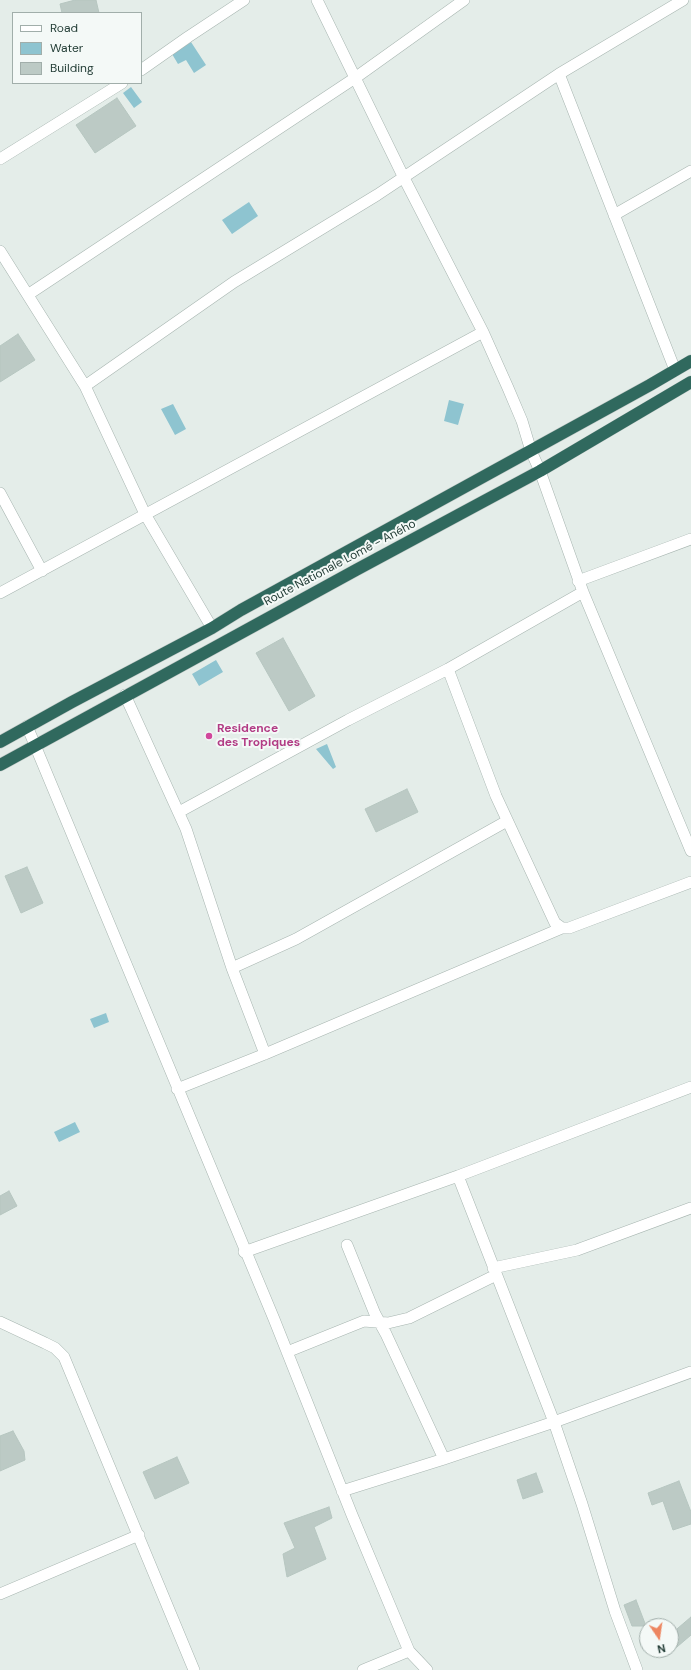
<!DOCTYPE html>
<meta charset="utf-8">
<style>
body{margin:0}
#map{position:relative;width:691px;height:1670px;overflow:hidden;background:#e4ede9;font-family:"DM Sans",sans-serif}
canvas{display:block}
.legend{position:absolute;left:12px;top:12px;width:130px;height:72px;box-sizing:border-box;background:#f4f9f7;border:1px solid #a1aeaa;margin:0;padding:5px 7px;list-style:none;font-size:12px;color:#243e37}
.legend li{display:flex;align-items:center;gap:8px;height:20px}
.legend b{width:20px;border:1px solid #a1aeaa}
.north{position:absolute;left:639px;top:1618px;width:40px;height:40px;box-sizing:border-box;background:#f4f9f7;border:1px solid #a1aeaa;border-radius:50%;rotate:167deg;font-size:11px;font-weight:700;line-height:16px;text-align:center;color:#243e37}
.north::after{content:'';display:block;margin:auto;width:14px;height:18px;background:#ed8661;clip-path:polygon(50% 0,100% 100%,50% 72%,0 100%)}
</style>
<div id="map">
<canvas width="691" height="1670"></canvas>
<ul class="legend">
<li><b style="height:5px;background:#fff"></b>Road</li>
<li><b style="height:11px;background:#8ec4d0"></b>Water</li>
<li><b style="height:11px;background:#bccac5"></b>Building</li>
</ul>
<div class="north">N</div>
</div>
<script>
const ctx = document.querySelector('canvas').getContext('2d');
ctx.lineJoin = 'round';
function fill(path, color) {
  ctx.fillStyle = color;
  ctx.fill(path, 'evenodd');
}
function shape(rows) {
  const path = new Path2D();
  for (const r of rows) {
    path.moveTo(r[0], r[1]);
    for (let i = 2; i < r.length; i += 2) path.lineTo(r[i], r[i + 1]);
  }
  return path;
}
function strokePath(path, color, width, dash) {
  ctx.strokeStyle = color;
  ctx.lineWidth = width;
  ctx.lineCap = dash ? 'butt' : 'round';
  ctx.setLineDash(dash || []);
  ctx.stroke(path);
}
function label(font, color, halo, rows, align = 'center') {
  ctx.font = font + ' "DM Sans",sans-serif';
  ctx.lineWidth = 4;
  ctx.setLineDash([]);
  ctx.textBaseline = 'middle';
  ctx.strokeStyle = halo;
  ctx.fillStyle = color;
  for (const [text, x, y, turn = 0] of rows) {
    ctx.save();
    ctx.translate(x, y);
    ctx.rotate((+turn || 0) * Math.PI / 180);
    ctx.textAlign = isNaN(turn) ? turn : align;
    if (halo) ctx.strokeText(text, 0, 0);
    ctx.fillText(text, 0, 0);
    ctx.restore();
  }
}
fill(shape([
 [191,42,206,65,194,73,186,60,178,64,172,54],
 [131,87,142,102,134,108,123,93],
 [249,202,258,216,232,234,222,220],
 [449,400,464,404,458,425,444,421],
 [173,404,186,429,175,435,161,409],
 [216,660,223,672,199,686,192,674],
 [327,744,336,767,333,769,316,749],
 [106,1013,109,1022,94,1028,90,1019],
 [75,1122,80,1132,59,1142,54,1132]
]), '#8ec4d0');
const building = shape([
 [75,0,96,0,99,13,62,13,60,4,75,0],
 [117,98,136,126,95,153,76,125,117,98],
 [18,334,35,360,0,382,0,346,18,334],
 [283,638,315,696,289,711,256,653,283,638],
 [407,789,418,812,376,832,365,809,407,789],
 [27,867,43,903,21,913,5,876,27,867],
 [9,1191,17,1206,0,1215,0,1196,9,1191],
 [13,1431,24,1451,25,1460,0,1471,0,1436,13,1431],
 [177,1457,189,1483,155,1499,143,1472,177,1457],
 [536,1473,543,1492,523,1499,517,1480,536,1473],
 [679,1481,691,1512,691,1524,673,1530,663,1501,652,1505,648,1493,679,1481],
 [329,1507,332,1518,314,1527,326,1559,287,1577,283,1554,295,1548,284,1523,329,1507],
 [636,1600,646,1626,632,1626,624,1605,636,1600],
 [691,1617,691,1635,671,1652,671,1634,691,1617]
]);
fill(building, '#bccac5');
strokePath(building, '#b6c6c0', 1);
const street = shape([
 [317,0,404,178,483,332,508,388,522,421,531,451,540,471,583,592,691,851],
 [141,70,188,37,244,0],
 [559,74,675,370],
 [0,159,122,83],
 [614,215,691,171],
 [0,251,85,386,145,514,212,628],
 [29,294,355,78,464,0],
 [85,386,234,282,377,195,559,74,683,0],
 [0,493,42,571],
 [578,581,691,539],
 [0,593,483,332],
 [448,669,496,796,555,923,562,928],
 [125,695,186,829,232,968,265,1054],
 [27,726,274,1319,352,1515,409,1651,427,1670],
 [179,812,348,720,448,669,583,592],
 [232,968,296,939,507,821],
 [177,1089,265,1054,562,928,569,928,691,882],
 [458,1176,554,1422,582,1504,615,1611,637,1670],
 [347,1245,375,1314,386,1334,444,1459],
 [244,1252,458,1176,691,1087],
 [493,1268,577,1250,691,1208],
 [0,1322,45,1343,55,1348,64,1357,194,1670],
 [287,1352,364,1321,388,1323,409,1318,496,1275],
 [342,1491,444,1459,554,1422,691,1372],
 [0,1594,139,1535],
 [363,1670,409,1651]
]);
const highway = shape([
 [0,742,72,702,212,628,241,610,650,385,691,361],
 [0,765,356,570,540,471,691,382]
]);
strokePath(street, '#a7b5b0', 12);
strokePath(highway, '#c2c9c7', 13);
strokePath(street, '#fff', 11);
strokePath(highway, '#30695e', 12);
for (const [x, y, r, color] of [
 [209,736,4,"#d1479c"]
]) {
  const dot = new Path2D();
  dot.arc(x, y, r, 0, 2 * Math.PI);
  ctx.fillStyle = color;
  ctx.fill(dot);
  strokePath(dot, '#f4f9f7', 1.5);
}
label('12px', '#243e37', '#f4f9f7', [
 ["Route Nationale Lomé - Aného",340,563,-28]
]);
label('bold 12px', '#b23c85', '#f4f9f7', [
 ["Residence",217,729],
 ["des Tropiques",217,743]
], 'left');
</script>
